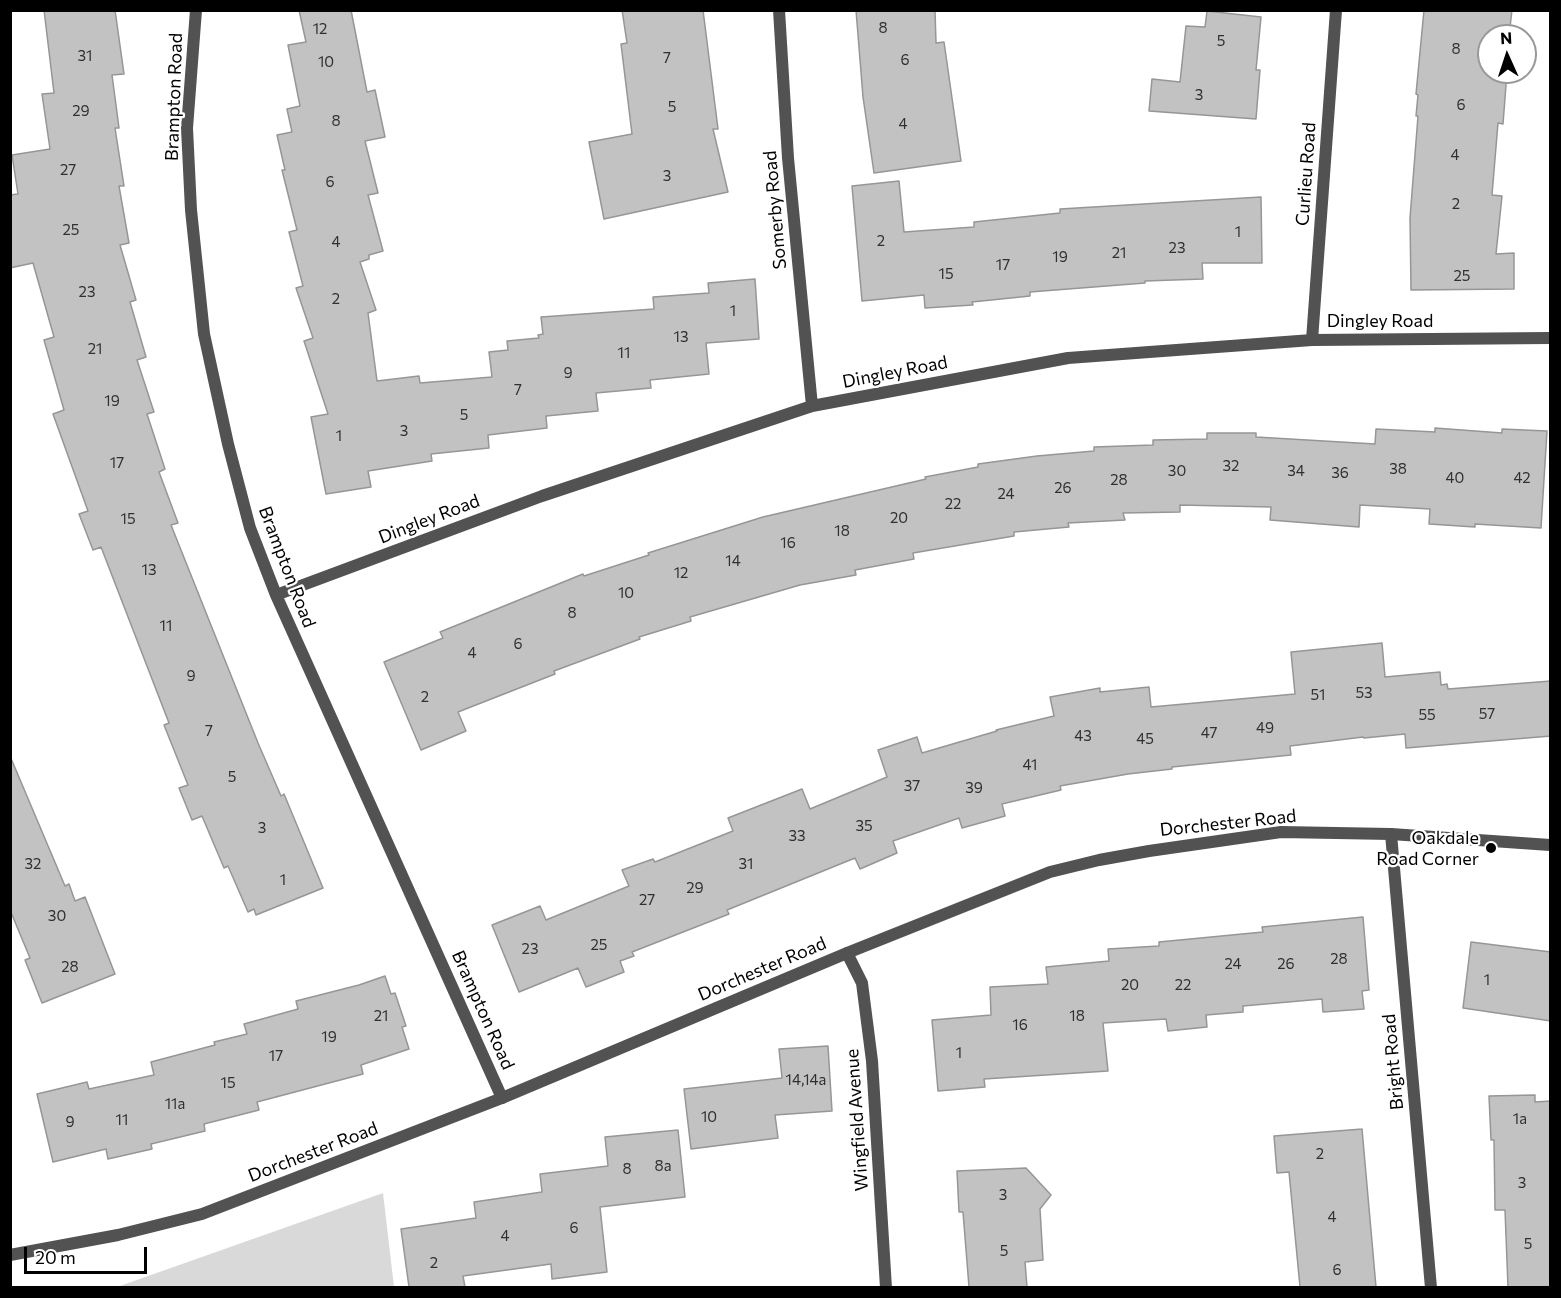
<!DOCTYPE html>
<style>
body{margin:0}
#map{position:relative;width:1561px;height:1298px;overflow:hidden;background:#fff;font-family:Commissioner,sans-serif}
canvas{display:block}
.frame{position:absolute;inset:0;border:12px solid #000;pointer-events:none}
.north{position:absolute;left:1477px;top:24px;width:60px;height:60px;box-sizing:border-box;background:#fff;border:2px solid #999;border-radius:50%;rotate:357deg;font-size:16px;font-weight:700;line-height:24px;text-align:center;color:#000}
.north::after{content:'';display:block;margin:auto;width:21px;height:27px;background:#000;clip-path:polygon(50% 0,100% 100%,50% 72%,0 100%)}
.scale{position:absolute;left:24px;top:1247px;width:123px;height:27px;box-sizing:border-box;border:3px solid #000;border-top:0;padding-left:8px;font-size:18px;line-height:21px;white-space:nowrap;color:#000;-webkit-text-stroke:4px #fff;paint-order:stroke}
</style>
<div id="map">
<canvas width="1561" height="1298"></canvas>
<div class="frame"></div>
<div class="north">N</div>
<div class="scale">20 m</div>
</div>
<script>
const ctx = document.querySelector('canvas').getContext('2d');
ctx.lineJoin = 'round';
function fill(path, color) {
  ctx.fillStyle = color;
  ctx.fill(path, 'evenodd');
}
function shape(rows) {
  const path = new Path2D();
  for (const r of rows) {
    path.moveTo(r[0], r[1]);
    for (let i = 2; i < r.length; i += 2) path.lineTo(r[i], r[i + 1]);
  }
  return path;
}
function strokePath(path, color, width, dash) {
  ctx.strokeStyle = color;
  ctx.lineWidth = width;
  ctx.lineCap = dash ? 'butt' : 'round';
  ctx.setLineDash(dash || []);
  ctx.stroke(path);
}
function label(font, color, halo, rows, align = 'center') {
  ctx.font = font + ' Commissioner,sans-serif';
  ctx.lineWidth = 4.5;
  ctx.setLineDash([]);
  ctx.textBaseline = 'middle';
  ctx.strokeStyle = halo;
  ctx.fillStyle = color;
  for (const [text, x, y, turn = 0] of rows) {
    ctx.save();
    ctx.translate(x, y);
    ctx.rotate((+turn || 0) * Math.PI / 180);
    ctx.textAlign = isNaN(turn) ? turn : align;
    if (halo) ctx.strokeText(text, 0, 0);
    ctx.fillText(text, 0, 0);
    ctx.restore();
  }
}
fill(shape([
 [383,1193,394,1287,117,1287]
]), '#d9d9d9');
const building = shape([
 [44,10,115,10,124,74,112,75,119,128,115,128,124,186,119,186,129,243,120,245,136,300,130,302,146,357,137,360,154,412,147,414,165,469,159,472,178,523,171,525,258,743,281,796,284,794,323,888,256,915,254,909,248,912,228,866,224,868,202,816,192,820,179,788,188,785,164,725,169,723,101,547,93,550,79,514,88,511,53,414,64,410,44,340,54,337,33,263,10,268,10,195,18,194,12,155,50,149,42,94,54,93,44,10],
 [299,10,351,10,367,92,375,90,385,137,365,141,378,193,368,195,383,251,369,255,369,259,360,262,376,310,368,313,377,381,419,376,420,383,492,377,489,352,508,350,507,341,539,338,538,335,543,334,541,317,654,309,653,297,709,293,708,283,755,279,759,339,706,343,709,374,650,380,651,388,596,393,598,411,546,416,547,428,488,435,489,448,431,454,432,461,368,471,371,487,326,494,311,417,328,414,304,341,313,338,296,288,303,286,289,232,297,230,282,170,285,170,277,135,292,132,287,109,300,106,288,45,306,42,299,10],
 [622,10,703,10,718,129,713,129,728,192,604,219,589,142,632,134,621,44,627,43,622,10],
 [856,10,935,10,936,43,944,42,961,161,874,173,863,97,856,10],
 [1424,10,1512,10,1509,36,1489,36,1489,72,1507,72,1503,124,1498,123,1492,195,1502,196,1496,254,1514,253,1514,289,1411,290,1410,218,1418,116,1416,116,1418,95,1416,94,1424,10],
 [1207,11,1261,17,1256,70,1260,70,1256,119,1149,111,1152,79,1180,82,1186,26,1205,27,1207,11],
 [899,181,904,232,974,227,974,222,1060,213,1060,209,1261,197,1262,263,1202,263,1203,279,1145,281,1145,283,1030,292,1030,296,972,302,973,305,925,308,924,295,862,301,852,186,899,181],
 [1435,428,1502,433,1502,429,1547,431,1541,528,1475,524,1475,527,1429,524,1430,509,1360,505,1359,527,1270,520,1271,507,1180,505,1180,512,1123,513,1125,520,1068,523,1069,527,1014,532,1014,536,913,553,914,559,855,570,856,575,800,585,690,617,691,621,639,637,640,639,554,671,555,674,458,712,466,731,421,750,384,662,443,638,440,632,583,574,584,576,649,555,648,553,763,517,926,479,925,477,978,467,978,464,1037,456,1094,451,1094,447,1153,445,1153,440,1207,439,1207,433,1256,433,1256,437,1375,444,1376,429,1435,432,1435,428],
 [1382,643,1385,677,1440,672,1441,685,1447,684,1448,689,1551,681,1551,736,1406,748,1405,734,1364,738,1363,737,1290,746,1291,755,1172,767,1172,769,1128,774,1060,786,1061,790,1002,804,1005,816,962,828,959,818,893,841,897,853,860,869,855,858,727,910,729,914,632,952,634,956,620,961,624,972,586,987,578,968,519,992,492,925,540,906,546,920,629,886,622,870,653,859,655,862,733,831,728,818,802,789,810,809,887,777,878,750,917,737,922,753,997,731,996,730,1054,716,1050,697,1100,688,1100,692,1149,687,1151,707,1295,694,1291,652,1382,643],
 [10,756,65,886,69,884,75,901,85,897,115,974,42,1003,25,960,30,958,10,910,10,756],
 [1363,917,1369,990,1362,991,1364,1009,1323,1012,1322,999,1243,1006,1243,1012,1206,1015,1207,1027,1168,1031,1166,1019,1103,1023,1108,1071,984,1079,985,1087,938,1091,932,1020,991,1015,990,987,1048,984,1046,967,1109,961,1108,949,1159,946,1159,942,1263,932,1262,927,1363,917],
 [1471,942,1551,952,1551,1021,1463,1008,1471,942],
 [385,976,391,994,395,993,406,1026,402,1027,409,1049,361,1065,363,1074,257,1102,259,1110,204,1124,205,1131,151,1144,152,1149,108,1159,106,1149,53,1162,37,1094,87,1082,89,1089,154,1075,151,1062,215,1045,214,1042,247,1034,244,1024,298,1009,296,1001,359,985,385,976],
 [828,1046,832,1111,775,1115,778,1138,691,1149,684,1089,782,1078,779,1049,828,1046],
 [1535,1095,1535,1102,1551,1101,1551,1287,1508,1287,1505,1210,1495,1210,1494,1140,1491,1140,1489,1096,1535,1095],
 [1362,1129,1376,1287,1300,1287,1289,1172,1277,1173,1274,1136,1362,1129],
 [678,1130,685,1197,600,1207,607,1272,552,1279,551,1264,463,1276,465,1287,409,1287,401,1229,476,1218,474,1202,542,1192,540,1174,608,1166,605,1137,678,1130],
 [1026,1168,1051,1195,1040,1209,1043,1260,1025,1262,1027,1287,969,1287,963,1212,959,1212,957,1171,1026,1168]
]);
fill(building, '#c2c2c2');
strokePath(building, '#969696', 1.5);
strokePath(shape([
 [196,10,187,128,191,210,204,334,228,444,250,528,276,595,502,1098],
 [779,10,788,158,812,406],
 [1312,340,1336,10],
 [276,595,542,496,812,406,1068,358,1312,340,1550,338],
 [1391,834,1431,1288],
 [847,953,862,983,872,1061,886,1288]
]), '#525252', 12);
strokePath(shape([
 [10,1255,118,1235,202,1214,502,1098,847,953,1050,872,1099,860,1149,851,1281,832,1391,834,1550,845]
]), '#525252', 12);
for (const [x, y, r, color] of [
 [1491,848,6,"#000"]
]) {
  const dot = new Path2D();
  dot.arc(x, y, r, 0, 2 * Math.PI);
  ctx.fillStyle = color;
  ctx.fill(dot);
  strokePath(dot, '#fff', 2);
}
label('15px', '#303030', null, [
 ["8",883,28],
 ["12",320,29],
 ["5",1221,41],
 ["8",1456,49],
 ["31",85,56],
 ["7",667,58],
 ["6",905,60],
 ["10",326,62],
 ["3",1199,95],
 ["6",1461,105],
 ["5",672,107],
 ["29",81,111],
 ["8",336,121],
 ["4",903,124],
 ["4",1455,155],
 ["27",68,170],
 ["3",667,176],
 ["6",330,182],
 ["2",1456,204],
 ["25",71,230],
 ["1",1238,232],
 ["2",881,241],
 ["4",336,242],
 ["23",1177,248],
 ["21",1119,253],
 ["19",1060,257],
 ["17",1003,265],
 ["15",946,274],
 ["25",1462,276],
 ["23",87,292],
 ["2",336,299],
 ["1",733,311],
 ["13",681,337],
 ["21",95,349],
 ["11",624,353],
 ["9",568,373],
 ["7",518,390],
 ["19",112,401],
 ["5",464,415],
 ["3",404,431],
 ["1",339,436],
 ["17",117,463],
 ["32",1231,466],
 ["38",1398,469],
 ["30",1177,471],
 ["34",1296,471],
 ["36",1340,473],
 ["40",1455,478],
 ["42",1522,478],
 ["28",1119,480],
 ["26",1063,488],
 ["24",1006,494],
 ["22",953,504],
 ["20",899,518],
 ["15",128,519],
 ["18",842,531],
 ["16",788,543],
 ["14",733,561],
 ["13",149,570],
 ["12",681,573],
 ["10",626,593],
 ["8",572,613],
 ["11",166,626],
 ["6",518,644],
 ["4",472,653],
 ["9",191,676],
 ["53",1364,693],
 ["51",1318,695],
 ["2",425,697],
 ["57",1487,714],
 ["55",1427,715],
 ["49",1265,728],
 ["7",209,731],
 ["47",1209,733],
 ["43",1083,736],
 ["45",1145,739],
 ["41",1030,765],
 ["5",232,777],
 ["37",912,786],
 ["39",974,788],
 ["35",864,826],
 ["3",262,828],
 ["33",797,836],
 ["32",33,864],
 ["31",746,864],
 ["1",283,880],
 ["29",695,888],
 ["27",647,900],
 ["30",57,916],
 ["25",599,945],
 ["23",530,949],
 ["28",1339,959],
 ["24",1233,964],
 ["26",1286,964],
 ["28",70,967],
 ["1",1487,980],
 ["20",1130,985],
 ["22",1183,985],
 ["21",381,1016],
 ["18",1077,1016],
 ["16",1020,1025],
 ["19",329,1037],
 ["1",959,1053],
 ["17",276,1056],
 ["14,14a",806,1080],
 ["15",228,1083],
 ["11a",175,1104],
 ["10",709,1117],
 ["1a",1520,1119],
 ["11",122,1120],
 ["9",70,1122],
 ["2",1320,1154],
 ["8a",663,1166],
 ["8",627,1169],
 ["3",1522,1183],
 ["3",1003,1195],
 ["4",1332,1217],
 ["6",574,1228],
 ["4",505,1236],
 ["5",1528,1244],
 ["5",1004,1251],
 ["2",434,1263],
 ["6",1337,1270]
]);
label('18px', '#000', '#fff', [
 ["Brampton Road",174,97,-88],
 ["Curlieu Road",1306,174,-86],
 ["Somerby Road",775,210,-95],
 ["Dingley Road",1380,321],
 ["Dingley Road",895,372,-11],
 ["Dingley Road",429,519,-21],
 ["Brampton Road",287,567,69],
 ["Dorchester Road",1228,823,-6],
 ["Dorchester Road",762,969,-23],
 ["Brampton Road",483,1010,66],
 ["Bright Road",1393,1062,-95],
 ["Wingfield Avenue",857,1120,-94],
 ["Dorchester Road",313,1152,-21]
]);
label('18px', '#000', '#fff', [
 ["Oakdale",1479,838],
 ["Road Corner",1479,859]
], 'right');
</script>
